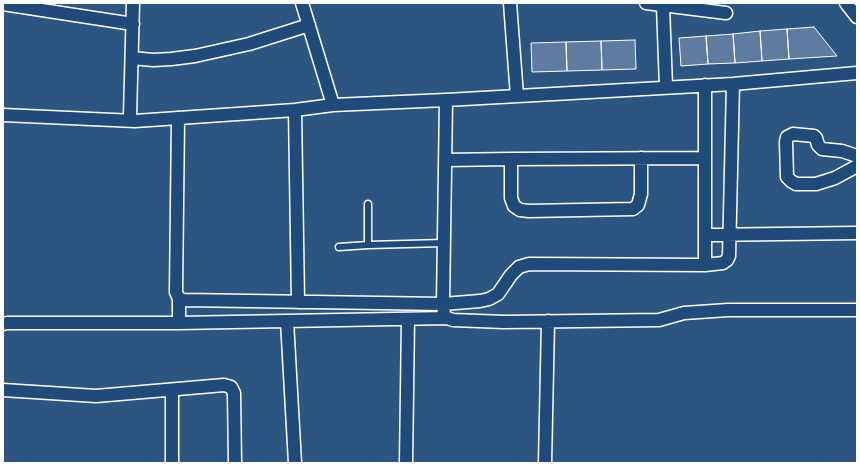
<!DOCTYPE html>
<style>
body{margin:0}
#map{position:relative;width:860px;height:466px;overflow:hidden;background:#2c5582;font-family:"Indie Flower",sans-serif}
canvas{display:block}
.frame{position:absolute;inset:0;border:4px solid #fff;pointer-events:none}
</style>
<div id="map">
<canvas width="860" height="466"></canvas>
<div class="frame"></div>
</div>
<script>
const ctx = document.querySelector('canvas').getContext('2d');
ctx.lineJoin = 'round';
function fill(path, color) {
  ctx.fillStyle = color;
  ctx.fill(path, 'evenodd');
}
function shape(rows) {
  const path = new Path2D();
  for (const r of rows) {
    path.moveTo(r[0], r[1]);
    for (let i = 2; i < r.length; i += 2) path.lineTo(r[i], r[i + 1]);
  }
  return path;
}
function strokePath(path, color, width, dash) {
  ctx.strokeStyle = color;
  ctx.lineWidth = width;
  ctx.lineCap = dash ? 'butt' : 'round';
  ctx.setLineDash(dash || []);
  ctx.stroke(path);
}
const building = shape([
 [814,27,837,56,789,59,787,29,814,27],
 [787,29,789,59,762,61,760,31,787,29],
 [760,31,762,61,735,63,733,34,760,31],
 [733,34,735,63,708,64,706,36,733,34],
 [706,36,708,64,681,66,679,38,706,36],
 [635,40,636,69,602,70,601,41,635,40],
 [601,41,602,70,567,71,566,42,601,41],
 [566,42,567,71,532,72,531,43,566,42]
]);
fill(building, '#5e7c9f');
strokePath(building, '#fff', 1);
const lane = shape([
 [368,204,368,245],
 [339,247,368,245,444,243]
]);
const street = shape([
 [302,3,333,105],
 [510,3,517,96],
 [646,3,726,13],
 [846,3,857,17],
 [3,4,133,24],
 [663,6,666,87],
 [132,58,153,60,171,59,195,56,249,44,309,25],
 [705,85,705,265],
 [446,100,443,304,444,314,447,318,453,320,504,322,659,320,684,313,728,310,857,310],
 [295,110,298,302],
 [3,115,135,121,295,110,333,105,446,100,733,84,857,73],
 [178,118,176,292,179,299,179,323],
 [131,120,130,116,133,3],
 [857,156,842,151,822,149,818,145,816,138,814,136,793,134,787,137,786,142,787,177,791,181,796,184,816,184,835,178,857,166],
 [641,158,641,194,638,205,633,209,529,211,520,210,514,206,511,198,511,159,705,158],
 [445,160,511,159],
 [705,235,857,233],
 [179,299,184,300,443,304,480,301,489,299,498,294,511,275,519,267,529,264,705,265,723,263,727,260,729,256,733,84],
 [287,321,295,463],
 [3,324,7,323,179,323,447,318],
 [3,390,96,396,224,385,231,387,234,393,235,463],
 [172,463,172,390],
 [406,463,408,319],
 [545,463,548,321]
]);
strokePath(lane, '#fff', 9);
strokePath(street, '#fff', 15);
strokePath(lane, '#1f4a7a', 6);
strokePath(street, '#1f4a7a', 12);
</script>
